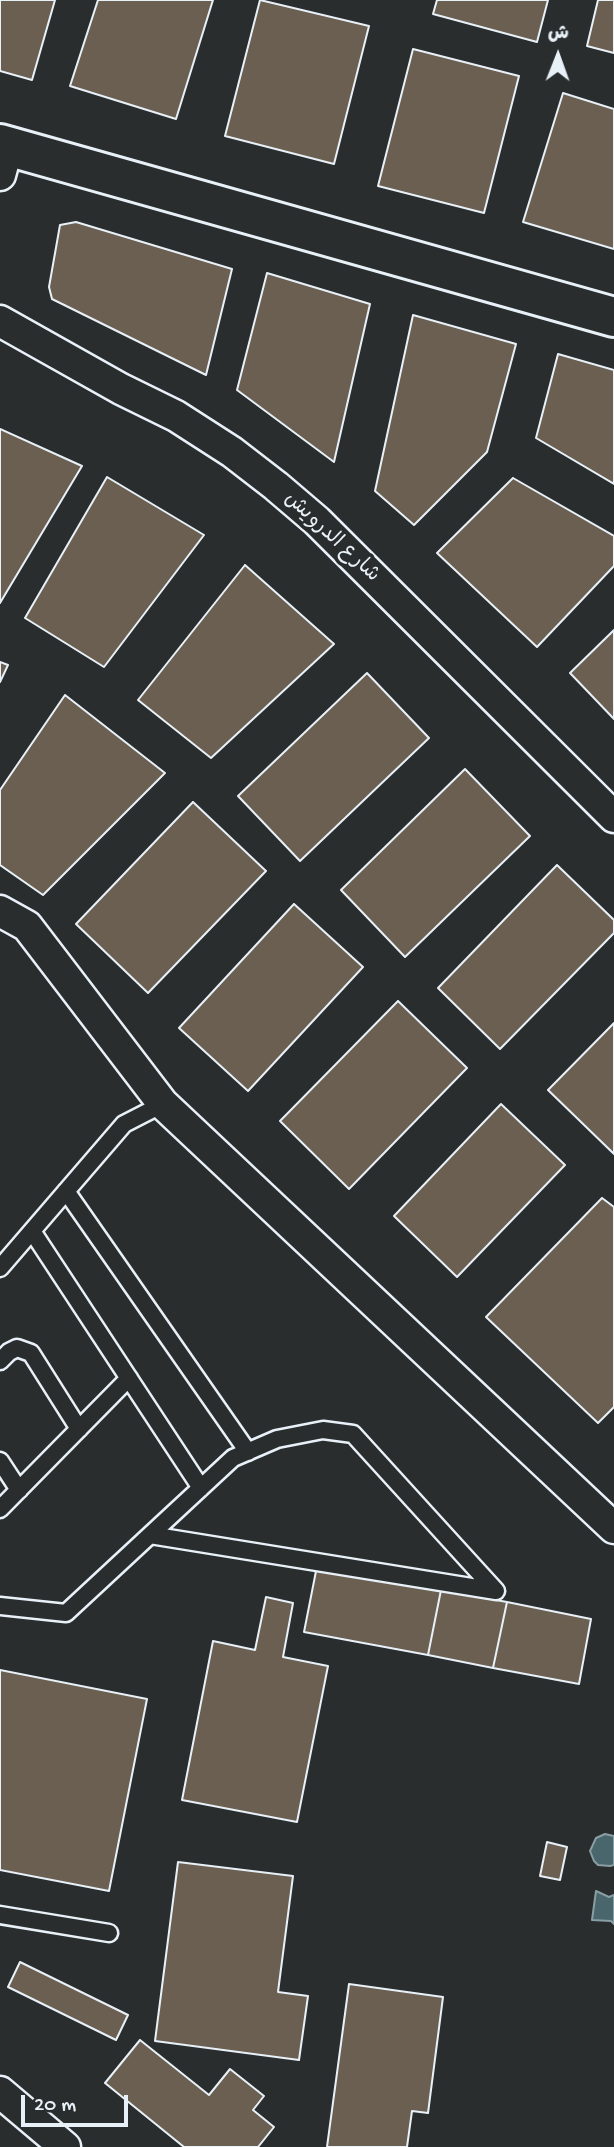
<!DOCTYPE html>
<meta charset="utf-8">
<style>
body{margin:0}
#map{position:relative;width:614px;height:2147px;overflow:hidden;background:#2a2d2e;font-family:"Gochi Hand","Playpen Sans Arabic",sans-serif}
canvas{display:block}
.north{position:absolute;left:523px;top:21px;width:70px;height:70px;-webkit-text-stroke:5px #2a2d2e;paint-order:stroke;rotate:1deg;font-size:19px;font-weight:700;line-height:28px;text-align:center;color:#e8f1f8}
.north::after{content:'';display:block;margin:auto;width:24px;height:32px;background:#e8f1f8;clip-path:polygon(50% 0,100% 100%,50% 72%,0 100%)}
.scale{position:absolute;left:21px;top:2095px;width:107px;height:32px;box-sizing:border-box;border:4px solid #e8f1f8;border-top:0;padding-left:9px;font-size:21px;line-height:24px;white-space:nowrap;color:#e8f1f8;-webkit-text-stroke:5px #2a2d2e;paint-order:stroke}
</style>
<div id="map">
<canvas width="614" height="2147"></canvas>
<div class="north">ش</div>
<div class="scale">20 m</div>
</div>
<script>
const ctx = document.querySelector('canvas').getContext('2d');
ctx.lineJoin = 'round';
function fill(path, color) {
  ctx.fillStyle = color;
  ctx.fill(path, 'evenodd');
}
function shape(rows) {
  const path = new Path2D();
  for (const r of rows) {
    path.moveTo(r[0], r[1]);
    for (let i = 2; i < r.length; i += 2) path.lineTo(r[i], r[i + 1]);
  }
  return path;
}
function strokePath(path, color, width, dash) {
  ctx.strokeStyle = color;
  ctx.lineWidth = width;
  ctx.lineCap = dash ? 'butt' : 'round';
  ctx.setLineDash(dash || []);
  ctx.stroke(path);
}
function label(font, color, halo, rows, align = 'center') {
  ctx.font = font + ' "Gochi Hand","Playpen Sans Arabic",sans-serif';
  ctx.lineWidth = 7;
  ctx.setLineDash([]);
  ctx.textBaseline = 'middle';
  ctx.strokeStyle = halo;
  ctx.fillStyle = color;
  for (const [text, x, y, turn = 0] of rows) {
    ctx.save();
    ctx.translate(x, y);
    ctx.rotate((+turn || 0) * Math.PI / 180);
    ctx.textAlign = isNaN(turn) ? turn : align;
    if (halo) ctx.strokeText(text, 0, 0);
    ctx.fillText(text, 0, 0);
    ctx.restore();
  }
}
const water = shape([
 [605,1834,614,1836,614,1865,610,1866,598,1865,594,1861,590,1851,596,1838,605,1834],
 [596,1891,609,1897,614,1895,614,1924,611,1921,592,1920,596,1891]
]);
fill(water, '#48666b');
strokePath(water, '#889ea3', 2);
const building = shape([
 [0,0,55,0,32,80,0,71,0,0],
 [98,0,213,0,176,119,70,86,98,0],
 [260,0,369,26,334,164,225,136,260,0],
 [437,0,548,0,537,42,433,14,437,0],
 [598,0,614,0,614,53,587,46,598,0],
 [413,49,519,76,484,213,378,186,413,49],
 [563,93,614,109,614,249,523,222,563,93],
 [76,222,232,269,206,375,52,299,49,287,60,225,76,222],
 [267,273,370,304,334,462,237,390,267,273],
 [413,315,516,344,487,452,414,525,375,491,413,315],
 [558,354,614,370,614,484,536,438,558,354],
 [0,429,82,466,0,603,0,429],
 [107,477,204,535,104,667,25,618,107,477],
 [513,478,614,536,614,566,537,647,437,553,513,478],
 [245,565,334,644,211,758,138,700,245,565],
 [614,630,614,719,570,673,614,630],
 [0,662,8,665,0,682,0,662],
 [367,673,429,738,300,861,238,796,367,673],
 [65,695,165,773,43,895,0,865,0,790,65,695],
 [465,769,530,836,405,957,341,890,465,769],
 [193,802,266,871,148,993,76,924,193,802],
 [557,865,614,920,614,933,500,1049,438,988,557,865],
 [294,904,363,967,248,1091,179,1028,294,904],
 [398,1001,467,1068,349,1189,280,1121,398,1001],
 [614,1023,614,1154,548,1090,614,1023],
 [501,1104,565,1165,457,1277,394,1216,501,1104],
 [602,1198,614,1207,614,1407,598,1423,486,1317,602,1198],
 [317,1566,441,1590,428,1655,304,1632,317,1566],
 [441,1590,507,1602,493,1668,428,1655,441,1590],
 [266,1597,293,1603,283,1657,328,1666,297,1822,182,1800,213,1641,255,1650,266,1597],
 [507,1602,591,1619,579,1684,493,1668,507,1602],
 [0,1670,147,1699,109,1891,0,1870,0,1670],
 [547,1842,567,1847,560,1880,540,1876,547,1842],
 [178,1862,293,1876,278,1992,308,1996,299,2060,155,2041,178,1862],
 [20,1962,128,2015,116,2040,8,1987,20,1962],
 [349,1984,443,1997,428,2113,412,2111,407,2147,327,2147,349,1984],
 [140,2040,209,2095,230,2069,264,2096,253,2110,274,2127,258,2147,184,2147,105,2083,140,2040]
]);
fill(building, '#6b5f51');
strokePath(building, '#e8f1f8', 2);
const lane = shape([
 [66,1191,248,1452],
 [32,1231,201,1488],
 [0,1268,124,1124,163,1104],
 [0,1361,9,1352,17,1348,31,1353,79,1429],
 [0,1461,19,1490],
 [0,1509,129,1378],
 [0,1606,66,1613,233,1458,277,1439,323,1430,353,1434,496,1591,150,1535],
 [0,1915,109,1933]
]);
const street = shape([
 [0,175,8,146],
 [0,321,121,389,176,416,232,452,276,486,317,521,614,817],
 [0,911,27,926,163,1104,614,1528],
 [0,2092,65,2147]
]);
const secondary = shape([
 [0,144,614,317]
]);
strokePath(lane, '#e8f1f8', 21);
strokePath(street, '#e8f1f8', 35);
strokePath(secondary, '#e8f1f8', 44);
strokePath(lane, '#2a2d2e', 16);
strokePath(street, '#2a2d2e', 30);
strokePath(secondary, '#2a2d2e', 38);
label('21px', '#e8f1f8', '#2a2d2e', [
 ["شارع الدرويش",331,538,43]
]);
</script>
